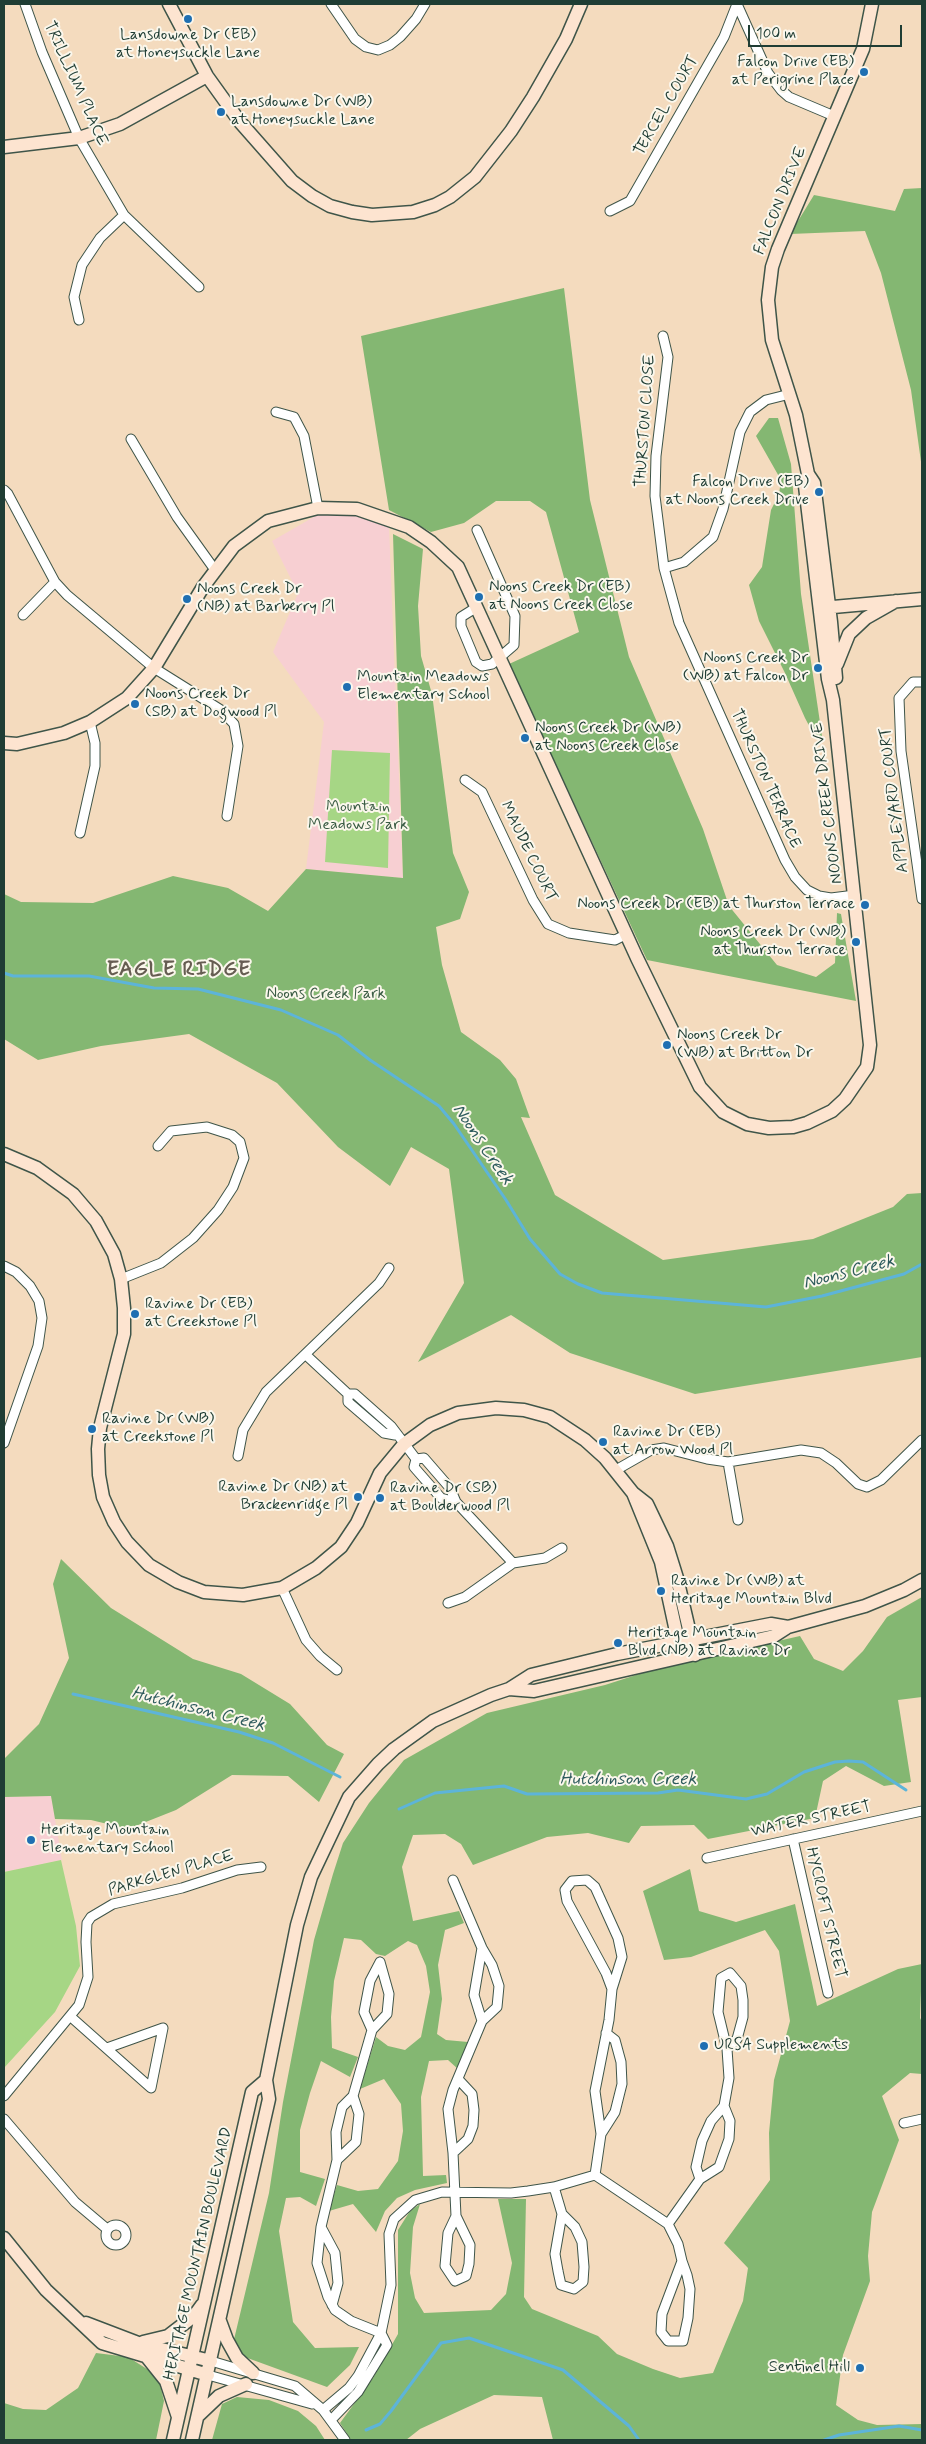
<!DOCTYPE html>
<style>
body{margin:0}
#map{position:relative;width:926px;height:2444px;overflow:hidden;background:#f4dbbe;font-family:Mynerve,sans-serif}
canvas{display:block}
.frame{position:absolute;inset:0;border:5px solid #1f3d34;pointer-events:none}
.scale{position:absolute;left:748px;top:25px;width:154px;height:22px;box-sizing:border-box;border:2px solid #1f3d34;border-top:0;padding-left:6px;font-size:15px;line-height:18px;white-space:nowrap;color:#1f3d34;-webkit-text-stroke:4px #fbf7ec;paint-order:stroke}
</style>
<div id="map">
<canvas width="926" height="2444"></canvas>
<div class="frame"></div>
<div class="scale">100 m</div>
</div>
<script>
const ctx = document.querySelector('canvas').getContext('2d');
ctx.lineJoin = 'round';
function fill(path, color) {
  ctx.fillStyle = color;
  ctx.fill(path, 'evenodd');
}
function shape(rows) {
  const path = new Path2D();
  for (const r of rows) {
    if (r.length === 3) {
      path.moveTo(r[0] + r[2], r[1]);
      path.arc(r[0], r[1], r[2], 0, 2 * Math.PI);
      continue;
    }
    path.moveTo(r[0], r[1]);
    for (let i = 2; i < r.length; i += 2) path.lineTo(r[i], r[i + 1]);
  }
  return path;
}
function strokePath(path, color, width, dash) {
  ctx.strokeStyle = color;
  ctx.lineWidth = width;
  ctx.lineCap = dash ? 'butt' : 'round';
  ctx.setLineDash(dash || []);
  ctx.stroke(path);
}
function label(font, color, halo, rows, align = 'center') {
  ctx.font = font + ' Mynerve,sans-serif';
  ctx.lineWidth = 4;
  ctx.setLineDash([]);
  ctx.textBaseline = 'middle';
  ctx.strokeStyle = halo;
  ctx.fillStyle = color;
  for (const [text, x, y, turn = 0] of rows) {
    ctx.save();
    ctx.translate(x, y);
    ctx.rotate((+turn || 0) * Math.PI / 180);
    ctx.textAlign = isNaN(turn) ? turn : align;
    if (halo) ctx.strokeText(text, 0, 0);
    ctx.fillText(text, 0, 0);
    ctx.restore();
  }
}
fill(shape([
 [319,514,359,515,389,526,403,878,306,869,324,722,273,652,298,593,272,541],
 [51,1796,62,1860,4,1872,4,1797]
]), '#f7cfd2');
fill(shape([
 [332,750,390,753,388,868,325,862],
 [61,1860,76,1926,80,1966,55,2012,4,2068,4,1872]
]), '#a6d685');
fill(shape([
 [922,188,922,469,911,390,881,273,865,231,790,234,814,195,895,211,904,189],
 [564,288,590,500,629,657,703,829,729,906,777,965,816,977,835,963,837,913,841,914,856,1001,647,960,509,664,579,632,546,512,530,501,496,501,464,523,431,532,389,510,361,336],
 [769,418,778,418,791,464,801,594,822,736,815,737,805,718,785,673,759,621,749,585,762,567,771,510,779,494,781,480,756,436],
 [393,534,423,549,418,606,421,656,432,694,453,853,469,892,460,919,436,927,442,965,461,1032,500,1060,516,1079,530,1118,521,1117,555,1195,663,1260,813,1239,893,1207,907,1194,922,1193,922,1357,695,1394,570,1353,511,1315,418,1362,464,1283,449,1169,411,1147,390,1186,338,1147,277,1083,189,1034,101,1046,38,1060,4,1039,4,894,21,902,93,903,173,876,228,888,268,911,306,869,403,878],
 [61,1559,111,1608,193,1659,241,1674,290,1704,327,1745,344,1754,319,1802,288,1776,232,1775,176,1810,128,1829,91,1820,55,1819,51,1796,4,1797,4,1759,39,1724,69,1658,53,1584],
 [922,1597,922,1697,898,1700,911,1782,884,1786,846,1766,823,1781,815,1818,708,1839,694,1825,641,1826,629,1843,588,1833,547,1837,473,1865,461,1844,445,1834,413,1835,402,1867,413,1921,459,1911,464,1923,445,1930,438,1965,442,1999,437,2034,446,2040,468,2042,458,2069,448,2060,429,2061,421,2097,423,2176,446,2175,447,2183,415,2190,397,2198,385,2211,376,2232,353,2204,329,2211,337,2185,358,2191,378,2189,398,2161,403,2131,401,2104,384,2079,360,2089,376,2037,388,2046,405,2050,421,2037,430,1992,426,1966,417,1945,408,1941,385,1956,376,1954,361,1940,344,1938,334,1981,331,2017,332,2048,358,2057,350,2077,321,2061,310,2093,300,2130,300,2172,325,2179,316,2206,300,2197,286,2198,279,2231,293,2322,315,2348,359,2347,350,2365,327,2387,231,2352,269,2193,283,2102,314,1940,333,1874,343,1843,369,1803,404,1760,487,1713,605,1685,658,1668,800,1636,814,1659,843,1671,863,1651,887,1617],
 [690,1869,699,1911,736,1922,795,1904,817,2006,898,1969,922,1964,920,2018,922,2022,922,2074,910,2073,882,2096,899,2140,872,2212,868,2256,870,2281,843,2355,836,2405,858,2420,877,2425,922,2424,922,2440,553,2440,542,2397,494,2395,420,2429,406,2440,351,2440,340,2423,373,2378,398,2334,398,2230,410,2211,420,2204,413,2227,410,2273,415,2298,424,2313,491,2310,506,2294,512,2263,498,2199,526,2199,524,2297,532,2309,598,2336,617,2354,653,2369,680,2378,713,2373,743,2301,748,2268,724,2243,770,2180,769,2133,774,2080,790,2021,779,1951,765,1930,691,1957,664,1960,643,1891],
 [96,2353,128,2357,158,2376,164,2401,156,2440,4,2440,4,2403,23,2409,46,2410,78,2388],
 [237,2397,269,2400,298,2411,316,2426,325,2440,212,2440,222,2404]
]), '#84b772');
strokePath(shape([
 [4,973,13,976,89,976,154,988,198,989,281,1010,338,1035,370,1060,439,1106,454,1124,506,1200,530,1239,560,1274,578,1284,602,1293,766,1307,822,1296,904,1274,922,1264],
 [73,1694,239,1732,273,1743,340,1777],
 [399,1809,435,1793,504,1786,527,1794,658,1793,678,1790,746,1799,767,1794,804,1772,835,1762,849,1761,863,1762,906,1790],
 [366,2430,380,2424,391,2411,441,2343,469,2338,563,2370,629,2426,639,2440],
 [824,2440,839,2435,899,2426,922,2430]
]), '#5db4d9', 3);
const street = shape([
 [25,4,42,52,79,138,124,215,199,287],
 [331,4,355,39,366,47,378,50,390,45,400,37,416,19,425,4],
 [737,4,768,73,781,90,789,97,834,116],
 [610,211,630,201,724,37,737,4],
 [79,320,74,297,82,265,100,238,124,215],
 [663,336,668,357,656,456,655,496,664,568,679,623,785,860,795,877,807,890,819,896,831,898,855,895],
 [276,412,294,417,304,436,318,508],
 [131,439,177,517,215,570],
 [4,490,8,494,55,582,67,595,154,668,221,710,234,724,238,746,227,816],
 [477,530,515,616,514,645,492,664,482,666,476,662,461,626,461,617,477,607],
 [664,568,684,562,713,537,723,509,740,432,750,412,766,400,790,394],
 [23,615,55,582],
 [922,682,913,682,899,698,901,751,922,899],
 [465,780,482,792,533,900,548,924,569,933,615,940,627,934],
 [80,833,95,766,95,743,90,722],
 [4,1266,16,1272,30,1286,39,1301,42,1318,38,1346,4,1443],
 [121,1279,161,1263,193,1238,218,1210,233,1187,244,1158,240,1142,232,1135,207,1127,171,1131,158,1146],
 [306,1355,348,1394,355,1394,391,1426,416,1459],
 [348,1394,348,1402,384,1433,395,1435],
 [238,1456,243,1430,266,1392,379,1283,389,1268],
 [416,1459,424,1458,450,1488,456,1502,513,1563],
 [416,1459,414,1467,441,1498,456,1502],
 [728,1462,738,1520],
 [616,1470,651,1450,664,1448,707,1459,728,1462,801,1450,821,1453,836,1463,858,1484,867,1487,881,1480,922,1440],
 [282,1588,306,1640,320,1656,337,1670],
 [448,1603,465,1597,513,1563,545,1558,562,1548],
 [793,1839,828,1993],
 [707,1858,922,1811],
 [453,1880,482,1948,492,1965,499,1986,497,2007,482,2021,474,1995,482,1948],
 [380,1962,389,1994,387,2014,372,2030,364,2012,370,1981,380,1962],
 [71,2017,151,2088,163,2028,107,2048],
 [606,2033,615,2040,621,2062,622,2084,615,2112,601,2134,595,2091,609,2020,612,1989,606,1973,567,1901,565,1890,572,1881,587,1880,595,1887,618,1938,622,1957,612,1989],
 [458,2079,472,2094,474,2110,473,2126,468,2139,453,2153,448,2109,453,2090,482,2021],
 [4,2096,79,2005,88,1977,86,1942,87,1923,91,1917,113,1904,182,1888,237,1870,261,1867],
 [353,2096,359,2114,356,2142,337,2160,336,2132,342,2107,353,2096,372,2030],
 [724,2106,711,2121,702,2141,696,2167,700,2179,719,2167,729,2139,730,2121,724,2106,729,2078,727,2049,737,2039,743,2017,743,2000,741,1986,730,1973,721,1978,718,2012,727,2049],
 [4,2119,75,2202,107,2229],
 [904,2123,922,2119],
 [453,2153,456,2216,448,2233,445,2266,455,2281,466,2276,469,2264,470,2245,456,2216],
 [595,2175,601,2134],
 [554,2187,562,2214,555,2254,558,2271,561,2285,574,2289,583,2282,584,2267,582,2242,575,2227,562,2214],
 [668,2224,700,2179],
 [116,2235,10],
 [321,2227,337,2160],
 [332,2305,338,2283,335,2253,321,2227,317,2263,328,2297,335,2310,351,2321,381,2333],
 [211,2361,295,2386,323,2410,345,2440],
 [208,2375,312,2404],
 [323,2410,349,2388,358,2376,381,2333,391,2285,389,2234,394,2219,415,2200,442,2192,511,2193,528,2191,554,2187,595,2175,668,2224,678,2244,682,2261,662,2314,661,2332,668,2341,683,2341,688,2318,690,2289,687,2275,682,2261],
 [331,2420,358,2392,387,2345,381,2333]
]);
const secondary = shape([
 [169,4,207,76,240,122,292,181,312,196,330,206,352,212,372,215,413,212,435,205,450,197,475,177,511,131,533,97,566,39,581,4],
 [4,147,79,138,120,124,207,76],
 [822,608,922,599],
 [837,664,849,634,866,618,896,601],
 [836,678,831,622,814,483,808,474,796,415,772,340,768,300,772,267,778,249,863,49,872,4],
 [4,743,17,744,64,733,90,722,127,698,154,668,203,587,234,546,268,521,318,508,357,509,409,527,431,542,458,567,637,958,700,1087,723,1112,747,1124,769,1128,793,1127,807,1123,832,1111,845,1099,867,1067,870,1045,833,700,828,679,805,486,808,474],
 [4,1154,37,1168,73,1194,96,1221,114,1254,121,1279,124,1308,124,1334,100,1428,98,1449,99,1475,103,1497,114,1522,127,1542,149,1565,178,1582,204,1592,243,1595,282,1588,316,1568,341,1547,357,1523,380,1473,404,1444,430,1425,458,1413,496,1408,524,1410,550,1417,585,1440,605,1458,633,1493,647,1504,667,1546,677,1578,695,1655],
 [633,1493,661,1562,680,1650],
 [509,1689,534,1691,774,1636,788,1627,865,1606,904,1590,922,1580],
 [4,2238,46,2290,102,2343,208,2375],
 [220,2321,227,2340,237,2358,253,2373],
 [86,2323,141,2344,211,2361],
 [143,2342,168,2336,194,2316,202,2305],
 [146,2356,166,2381,178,2417],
 [199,2415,219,2396,246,2384],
 [173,2440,252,2092,266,2080],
 [192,2440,269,2099,266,2080,297,1925,311,1877,349,1797,378,1764,394,1749,433,1721,491,1695,509,1689,531,1675,617,1654,771,1624,788,1627]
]);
strokePath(street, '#3f5549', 11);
strokePath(secondary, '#3f5549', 15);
strokePath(street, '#fff', 9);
strokePath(secondary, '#fde4d0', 12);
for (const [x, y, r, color] of [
 [188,19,5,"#1f6fb2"],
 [864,72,5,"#1f6fb2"],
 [221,112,5,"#1f6fb2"],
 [819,492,5,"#1f6fb2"],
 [479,597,5,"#1f6fb2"],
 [187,599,5,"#1f6fb2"],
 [818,668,5,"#1f6fb2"],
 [347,687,5,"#1f6fb2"],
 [135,704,5,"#1f6fb2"],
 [525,738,5,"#1f6fb2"],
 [865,905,5,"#1f6fb2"],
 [856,942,5,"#1f6fb2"],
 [667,1045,5,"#1f6fb2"],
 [135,1314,5,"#1f6fb2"],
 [92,1429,5,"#1f6fb2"],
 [603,1442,5,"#1f6fb2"],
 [358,1497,5,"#1f6fb2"],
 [380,1498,5,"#1f6fb2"],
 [661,1591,5,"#1f6fb2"],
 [618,1643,5,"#1f6fb2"],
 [31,1840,5,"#1f6fb2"],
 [704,2046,5,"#1f6fb2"],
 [860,2368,5,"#1f6fb2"]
]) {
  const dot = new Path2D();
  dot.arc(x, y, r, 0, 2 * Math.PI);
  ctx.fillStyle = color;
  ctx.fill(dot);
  strokePath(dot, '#fbf7ec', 2);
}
label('16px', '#1f3d34', '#fbf7ec', [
 ["Lansdowne Dr (EB)",188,36,"center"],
 ["at Honeysuckle Lane",188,54,"center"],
 ["Falcon Drive (EB)",854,63,"right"],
 ["at Perigrine Place",854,81,"right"],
 ["Lansdowne Dr (WB)",231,103],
 ["at Honeysuckle Lane",231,121],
 ["Falcon Drive (EB)",809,483,"right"],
 ["at Noons Creek Drive",809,501,"right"],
 ["Noons Creek Dr (EB)",489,588],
 ["at Noons Creek Close",489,606],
 ["Noons Creek Dr",197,590],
 ["(NB) at Barberry Pl",197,608],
 ["Noons Creek Dr",808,659,"right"],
 ["(WB) at Falcon Dr",808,677,"right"],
 ["Mountain Meadows",357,678],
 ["Elementary School",357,696],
 ["Noons Creek Dr",145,695],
 ["(SB) at Dogwood Pl",145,713],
 ["Noons Creek Dr (WB)",535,729],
 ["at Noons Creek Close",535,747],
 ["Noons Creek Dr (EB) at Thurston Terrace",855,905,"right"],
 ["Noons Creek Dr (WB)",846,933,"right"],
 ["at Thurston Terrace",846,951,"right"],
 ["Noons Creek Dr",677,1036],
 ["(WB) at Britton Dr",677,1054],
 ["Ravine Dr (EB)",145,1305],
 ["at Creekstone Pl",145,1323],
 ["Ravine Dr (WB)",102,1420],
 ["at Creekstone Pl",102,1438],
 ["Ravine Dr (EB)",613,1433],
 ["at Arrow Wood Pl",613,1451],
 ["Ravine Dr (NB) at",348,1488,"right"],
 ["Brackenridge Pl",348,1506,"right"],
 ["Ravine Dr (SB)",390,1489],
 ["at Boulderwood Pl",390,1507],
 ["Ravine Dr (WB) at",671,1582],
 ["Heritage Mountain Blvd",671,1600],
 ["Heritage Mountain",628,1634],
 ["Blvd (NB) at Ravine Dr",628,1652],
 ["Heritage Mountain",41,1831],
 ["Elementary School",41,1849],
 ["URSA Supplements",714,2046],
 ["Sentinel Hill",850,2368,"right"]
], 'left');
label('16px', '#1f3d34', '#fbf7ec', [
 ["TRILLIUM PLACE",75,84,66],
 ["TERCEL COURT",667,106,-60],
 ["FALCON DRIVE",781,201,-68],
 ["THURSTON CLOSE",646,421,-86],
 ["THURSTON TERRACE",765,779,66],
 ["APPLEYARD COURT",895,800,-97],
 ["NOONS CREEK DRIVE",828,803,-97],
 ["MAUDE COURT",528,852,64],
 ["WATER STREET",811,1820,-12],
 ["PARKGLEN PLACE",171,1874,-16],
 ["HYCROFT STREET",825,1913,77],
 ["HERITAGE MOUNTAIN BOULEVARD",199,2254,-77]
]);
label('16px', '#3a5c44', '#fbf7ec', [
 ["Mountain",358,808],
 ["Meadows Park",358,826],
 ["Noons Creek Park",326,995]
]);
label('italic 18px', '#2e5b5d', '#fbf7ec', [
 ["Noons Creek",482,1145,56],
 ["Noons Creek",849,1273,-14],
 ["Hutchinson Creek",198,1710,14],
 ["Hutchinson Creek",628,1780]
]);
ctx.letterSpacing = '1px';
label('bold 21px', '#665d52', '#fbf7ec', [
 ["EAGLE RIDGE",179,971]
]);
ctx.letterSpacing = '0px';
</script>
